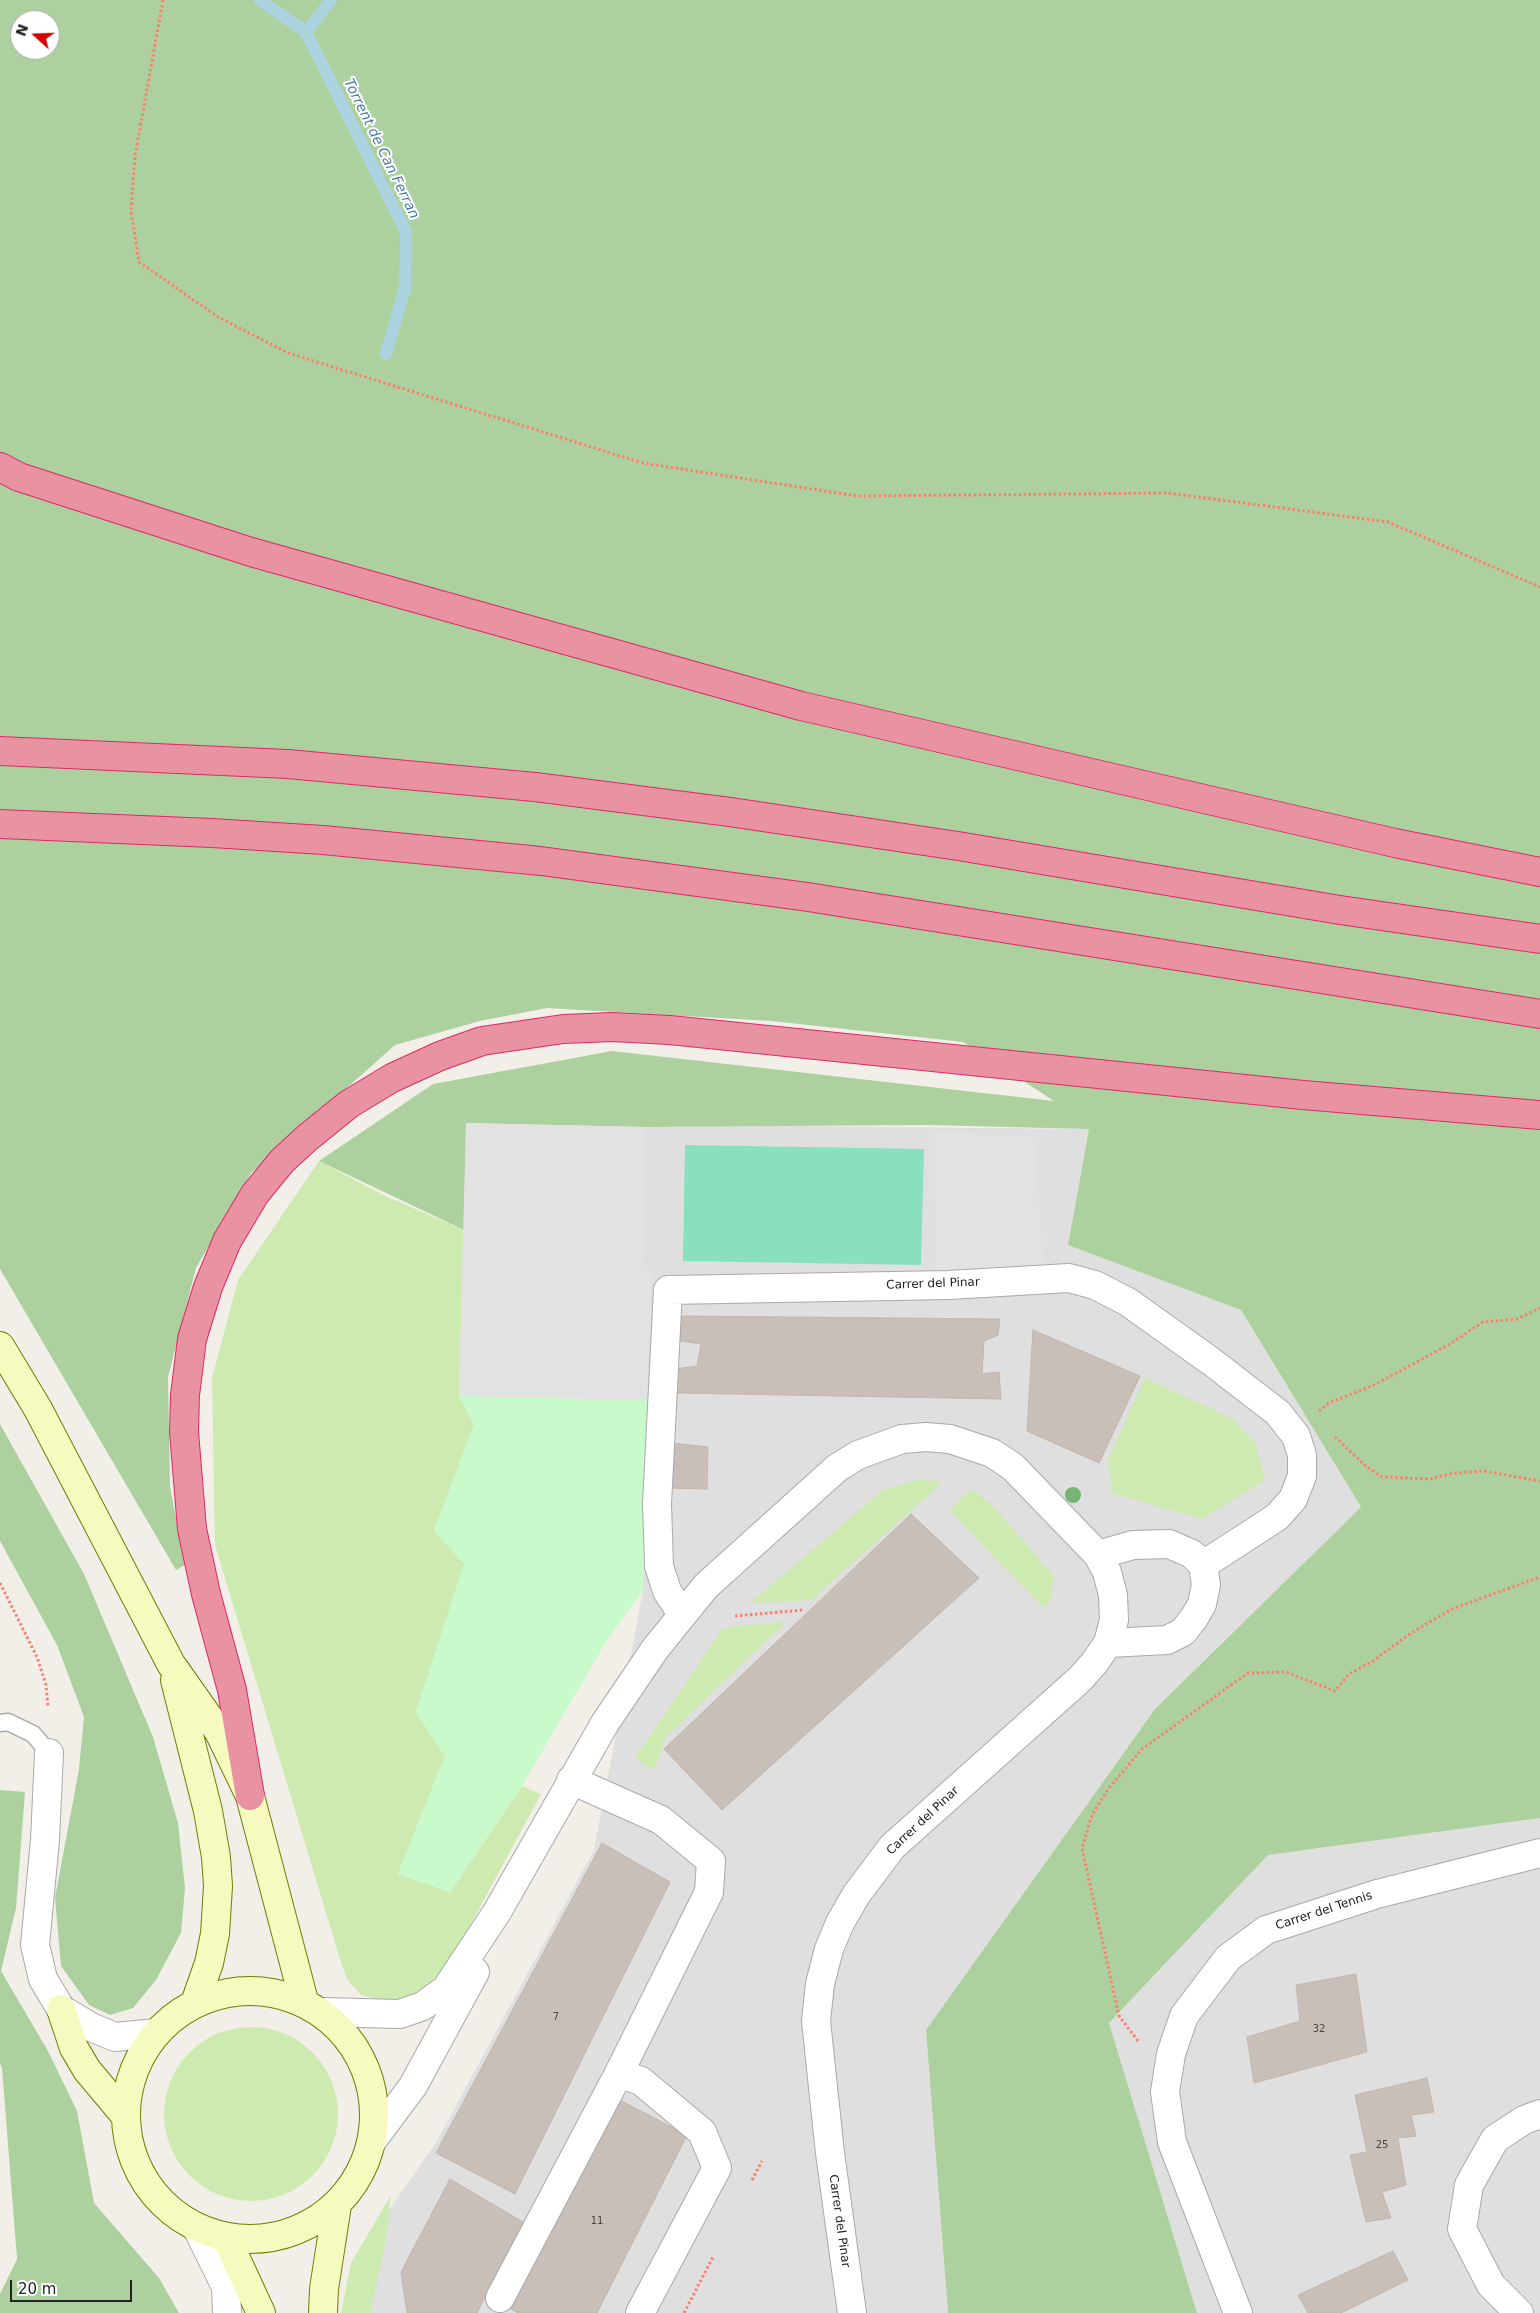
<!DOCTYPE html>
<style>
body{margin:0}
#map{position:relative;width:1540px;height:2313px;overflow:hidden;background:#f2efe9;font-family:"DejaVu Sans",sans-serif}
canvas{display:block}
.north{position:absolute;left:10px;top:10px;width:50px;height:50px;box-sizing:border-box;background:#fff;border:1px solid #a7a7a7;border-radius:50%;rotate:290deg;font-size:14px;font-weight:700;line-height:20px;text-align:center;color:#222}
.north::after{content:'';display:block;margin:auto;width:18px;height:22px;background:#d40000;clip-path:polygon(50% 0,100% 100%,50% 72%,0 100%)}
.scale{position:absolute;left:10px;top:2280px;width:122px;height:22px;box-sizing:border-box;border:2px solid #222;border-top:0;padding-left:6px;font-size:15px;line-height:18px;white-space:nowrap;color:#222;-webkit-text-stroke:4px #fff;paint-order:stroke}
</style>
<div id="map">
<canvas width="1540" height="2313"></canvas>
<div class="north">N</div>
<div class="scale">20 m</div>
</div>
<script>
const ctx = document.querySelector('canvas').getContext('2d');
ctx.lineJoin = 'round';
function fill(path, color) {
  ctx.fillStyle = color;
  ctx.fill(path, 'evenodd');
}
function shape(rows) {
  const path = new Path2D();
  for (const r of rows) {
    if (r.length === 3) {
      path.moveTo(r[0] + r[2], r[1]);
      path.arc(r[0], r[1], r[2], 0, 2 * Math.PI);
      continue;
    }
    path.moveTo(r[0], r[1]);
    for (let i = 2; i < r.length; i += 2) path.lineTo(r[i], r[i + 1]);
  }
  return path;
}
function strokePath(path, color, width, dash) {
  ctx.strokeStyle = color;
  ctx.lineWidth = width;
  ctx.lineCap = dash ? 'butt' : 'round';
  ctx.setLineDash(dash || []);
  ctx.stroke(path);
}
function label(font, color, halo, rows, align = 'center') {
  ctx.font = font + ' "DejaVu Sans",sans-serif';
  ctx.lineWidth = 4;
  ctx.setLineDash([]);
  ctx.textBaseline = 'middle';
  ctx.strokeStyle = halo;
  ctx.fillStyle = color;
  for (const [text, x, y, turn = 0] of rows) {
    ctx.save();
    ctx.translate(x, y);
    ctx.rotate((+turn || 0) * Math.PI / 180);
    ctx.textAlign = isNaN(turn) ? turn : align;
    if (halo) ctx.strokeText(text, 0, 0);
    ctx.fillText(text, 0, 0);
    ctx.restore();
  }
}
fill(shape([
 [466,1123,1089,1129,1068,1245,1241,1310,1361,1507,1155,1709,926,2030,948,2313,362,2313,360,2252,437,2141,594,1850,643,1591,648,1400,459,1396],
 [1540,1818,1540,2313,1197,2313,1109,2023,1268,1855]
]), '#e0dfdf');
fill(shape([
 [319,1161,383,1195,464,1230,459,1396,474,1425,434,1531,465,1564,416,1712,445,1756,398,1874,450,1892,522,1786,541,1794,461,1942,430,1988,411,2000,387,2002,361,1995,349,1982,342,1966,215,1545,212,1378,238,1280],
 [1145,1378,1233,1419,1256,1444,1265,1480,1202,1519,1112,1493,1108,1459],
 [920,1479,942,1483,811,1600,750,1603,883,1490],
 [972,1489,992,1505,1053,1575,1052,1596,1044,1608,949,1510],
 [787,1621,666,1737,654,1770,635,1758,723,1628],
 [251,2114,87],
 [391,2195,385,2245,370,2313,341,2313,351,2263]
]), '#cdebb0');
fill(shape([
 [0,0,1540,0,1540,1818,1268,1855,1109,2023,1197,2313,948,2313,926,2030,1155,1709,1361,1507,1241,1310,1068,1245,1089,1129,927,1125,645,1127,466,1123,464,1230,319,1161,433,1084,612,1051,1054,1101,963,1042,772,1021,547,1008,480,1021,395,1045,251,1173,196,1268,168,1377,170,1487,185,1565,176,1570,0,1269],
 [20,20,50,20,50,50,20,50],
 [0,1424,84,1574,153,1737,178,1823,185,1888,181,1933,156,1980,133,2008,110,2015,89,2005,61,1966,55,1898,79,1769,84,1717,57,1645,0,1541],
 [0,1790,25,1792,16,1908,1,1971,48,2051,77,2111,94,2203,159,2278,179,2313,0,2313,0,2294,17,2259,2,2068,0,2063]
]), '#add19e');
fill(shape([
 [459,1396,648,1400,644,1484,643,1591,607,1640,522,1786,450,1892,398,1874,445,1756,416,1712,464,1564,434,1531,474,1425]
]), '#c8facc');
fill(shape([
 [685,1145,924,1149,921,1265,683,1261]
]), '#88e0be');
fill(shape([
 [466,1123,645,1127,642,1270,651,1271,648,1400,459,1396],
 [935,1132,1034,1137,1043,1266,936,1271]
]), '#e2e2e2');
strokePath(shape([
 [260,0,306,32],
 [331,0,306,32,406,232,405,288,386,354]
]), '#aad3df', 12);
const building = shape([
 [679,1316,1000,1319,998,1335,984,1341,982,1374,999,1372,1001,1399,678,1393,676,1369,697,1366,701,1344,680,1341,679,1316],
 [1033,1330,1140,1376,1099,1463,1027,1431,1033,1330],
 [672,1443,708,1447,707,1489,670,1488,672,1443],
 [911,1514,979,1578,722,1810,664,1749,911,1514],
 [602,1843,670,1882,515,2194,436,2153,602,1843],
 [1356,1974,1367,2052,1254,2083,1247,2037,1300,2021,1296,1985,1356,1974],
 [1427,2078,1434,2112,1411,2115,1416,2136,1398,2138,1406,2185,1382,2192,1391,2218,1366,2222,1350,2155,1367,2152,1355,2095,1427,2078],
 [614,2097,687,2135,597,2313,518,2313,506,2306,614,2097],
 [450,2179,523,2222,477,2313,407,2313,401,2272,450,2179],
 [1393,2251,1408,2280,1341,2313,1308,2313,1298,2295,1393,2251]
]);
fill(building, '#c7bfb8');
strokePath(building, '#c4b6ab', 1);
const lane = shape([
 [0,1723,8,1722,33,1734,49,1753]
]);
const street = shape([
 [1098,1555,1133,1545,1169,1544,1192,1554,1203,1565,1206,1585,1202,1604,1194,1618,1183,1632,1167,1640,1108,1643],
 [682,1614,667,1591,659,1566,657,1504,668,1290,949,1285,1069,1278,1095,1285,1128,1302,1212,1362,1278,1413,1296,1436,1302,1455,1302,1476,1293,1499,1277,1517,1203,1565],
 [49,1753,45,1840,35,1945,43,1979,61,2009,91,2027,115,2037,156,2033],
 [322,2012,400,2014,423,2006,446,1989,497,1912,605,1723,655,1649,706,1586,837,1468,858,1455,902,1439,926,1437,950,1439,992,1453,1013,1467,1098,1555,1107,1572,1113,1595,1114,1620,1108,1643,1095,1662,1080,1679,892,1847,856,1895,840,1923,829,1949,820,1984,816,2021,830,2153,852,2313],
 [619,2073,641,2081,702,2132,717,2168,640,2313],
 [372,2141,413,2086,475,1972],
 [197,2228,226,2287,227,2313],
 [500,2298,619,2073,709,1892,711,1861,661,1820,571,1780],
 [1238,2313,1172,2142,1165,2092,1171,2054,1184,2016,1228,1958,1266,1930,1377,1894,1540,1853],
 [1519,2313,1491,2285,1462,2229,1469,2185,1495,2139,1524,2120,1540,2114]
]);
const secondary = shape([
 [0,1346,38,1409,171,1664,219,1732,250,1796,304,2001],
 [175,1680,208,1811,216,1857,218,1886,215,1934,209,1963,195,2003],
 [250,2115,124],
 [61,2009,74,2048,87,2070,123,2113],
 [226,2237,261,2313],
 [323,2313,324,2289,337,2205]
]);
const highway = shape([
 [0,467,19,477,251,552,801,706,1395,843,1540,872],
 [0,751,288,764,535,787,730,812,958,846,1340,910,1540,939],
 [0,824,212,833,323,840,541,861,808,897,1540,1014],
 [250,1796,232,1690,206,1594,192,1529,184,1432,185,1395,192,1339,208,1287,227,1241,255,1194,282,1161,307,1138,349,1104,392,1078,440,1056,482,1041,563,1029,612,1027,670,1030,1303,1095,1540,1115]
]);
strokePath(lane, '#a9a9a9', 19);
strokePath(street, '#a9a9a9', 30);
strokePath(secondary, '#707d05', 30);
strokePath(highway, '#dc2a67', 30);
strokePath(shape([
 [163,0,135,156,131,211,139,262,218,317,288,353,643,463,857,496,1168,493,1388,522,1540,587],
 [1319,1411,1329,1403,1374,1385,1450,1344,1483,1322,1517,1319,1540,1308],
 [1335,1437,1367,1467,1382,1477,1430,1479,1454,1473,1484,1471,1540,1481],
 [0,1583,37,1657,46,1685,48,1707],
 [735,1616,803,1610],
 [1138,2041,1119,2016,1082,1848,1092,1815,1109,1788,1142,1749,1248,1673,1286,1672,1335,1691,1349,1674,1373,1661,1411,1633,1452,1609,1540,1577],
 [752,2180,762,2161],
 [684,2313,713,2257]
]), '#fa8072', 3, [2.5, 2.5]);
strokePath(lane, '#fff', 16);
strokePath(street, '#fff', 28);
strokePath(secondary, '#f7fabf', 28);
strokePath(highway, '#e892a2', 28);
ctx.fillStyle = '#74b475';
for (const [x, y] of [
 [1073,1495]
]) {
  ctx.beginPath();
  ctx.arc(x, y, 8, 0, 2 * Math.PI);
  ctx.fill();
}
label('10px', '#4b4948', null, [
 ["7",556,2017],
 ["32",1319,2029],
 ["25",1382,2145],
 ["11",597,2221]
]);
label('12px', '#222', '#fff', [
 ["Carrer del Pinar",933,1284,-2],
 ["Carrer del Pinar",923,1821,-43],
 ["Carrer del Tennis",1324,1911,-18],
 ["Carrer del Pinar",839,2221,82]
]);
label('italic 14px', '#4a7aab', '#fff', [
 ["Torrent de Can Ferran",381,149,64]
]);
</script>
